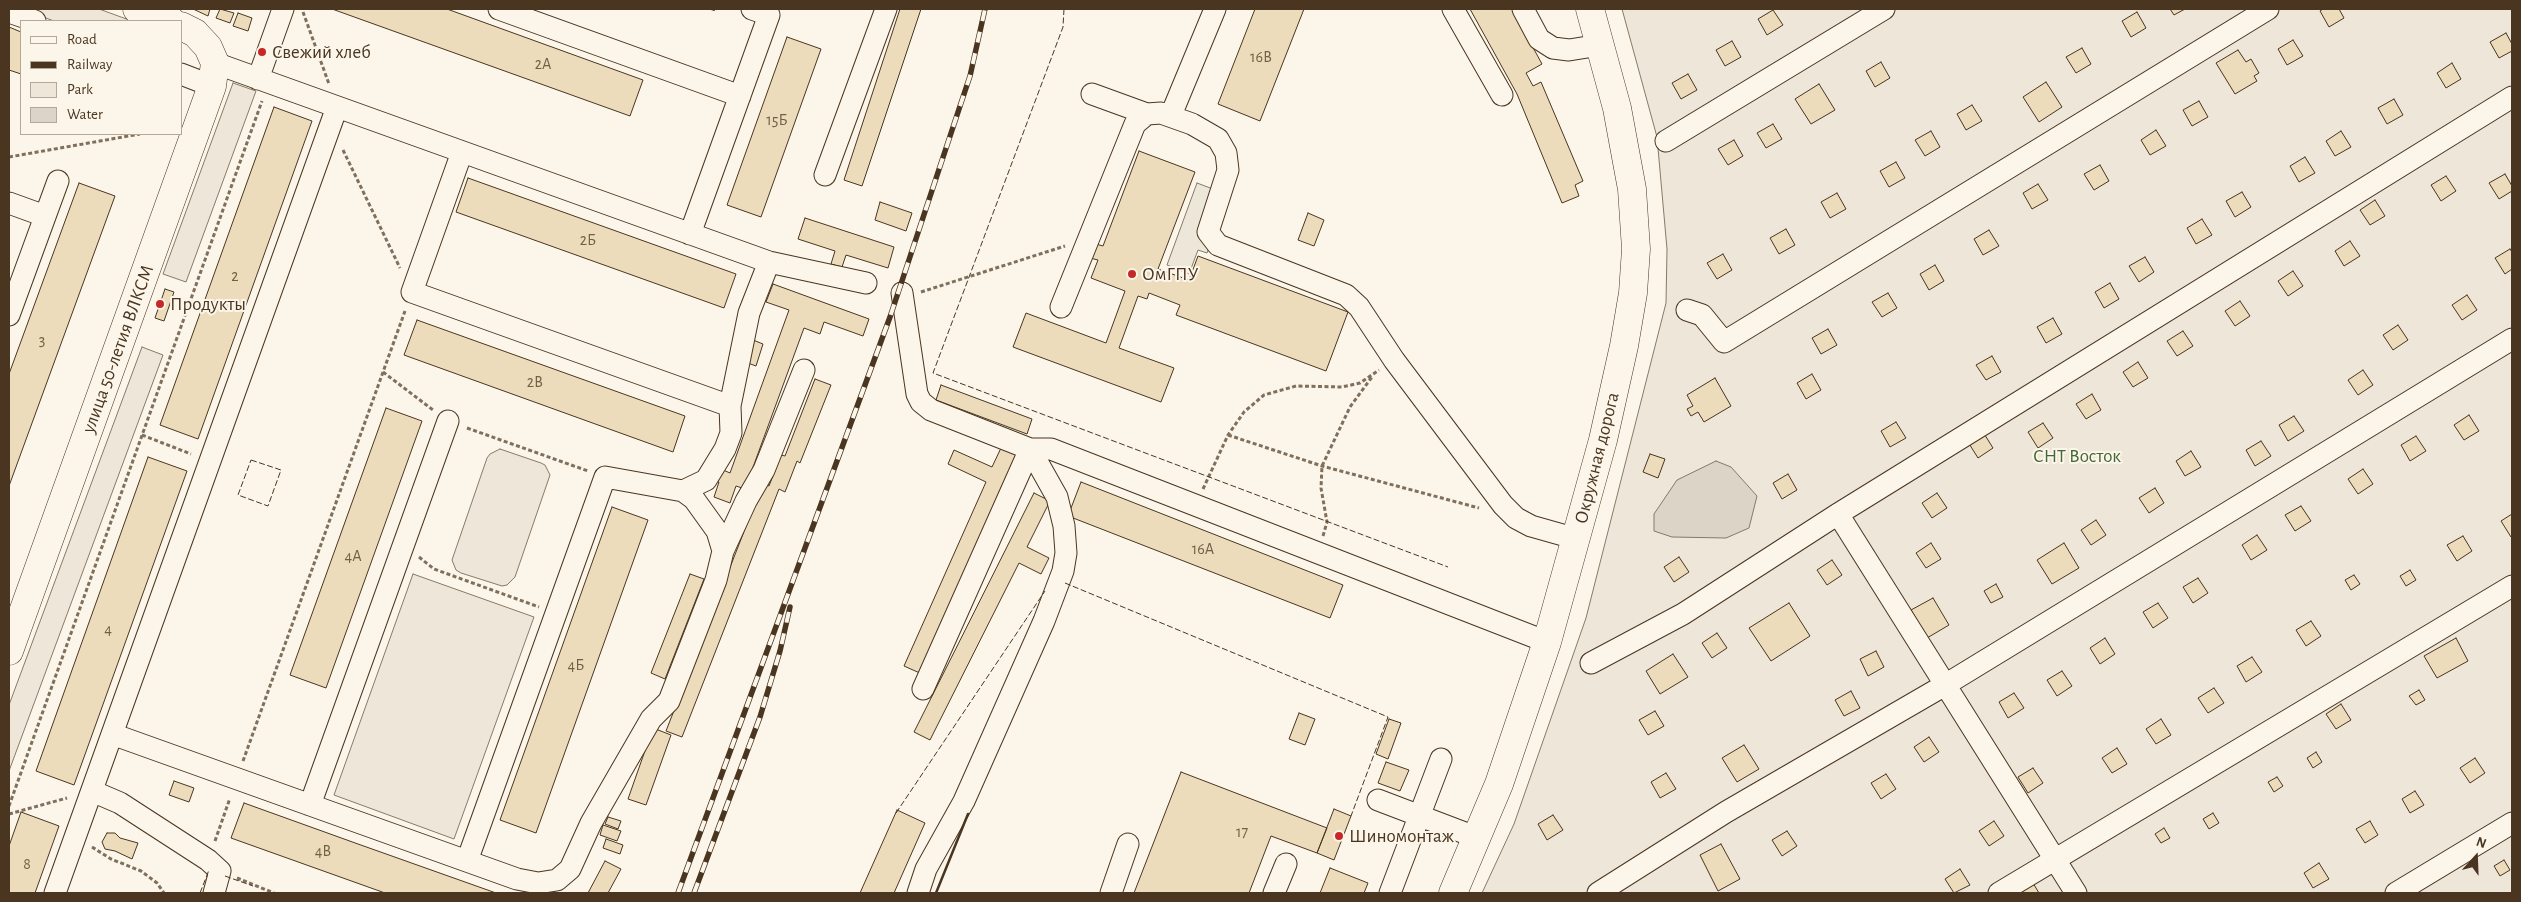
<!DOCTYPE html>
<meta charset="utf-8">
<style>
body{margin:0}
#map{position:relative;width:2521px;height:902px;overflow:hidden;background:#fbf6e9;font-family:"Alegreya Sans",sans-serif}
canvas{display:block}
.frame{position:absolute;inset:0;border:10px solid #4a3520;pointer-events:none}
.legend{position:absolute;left:20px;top:20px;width:162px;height:115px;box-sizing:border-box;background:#fbf6e9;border:1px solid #b4a999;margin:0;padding:6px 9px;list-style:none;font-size:15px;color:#4a3520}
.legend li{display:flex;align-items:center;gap:10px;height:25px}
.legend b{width:25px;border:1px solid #b4a999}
.north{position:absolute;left:2451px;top:832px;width:50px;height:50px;-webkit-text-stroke:4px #fbf6e9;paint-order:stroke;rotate:20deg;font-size:14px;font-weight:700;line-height:20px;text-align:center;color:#4a3520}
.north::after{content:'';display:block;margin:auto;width:18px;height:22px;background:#4a3520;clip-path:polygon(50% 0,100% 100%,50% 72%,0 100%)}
</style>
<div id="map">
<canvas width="2521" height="902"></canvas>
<div class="frame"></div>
<ul class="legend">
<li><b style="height:6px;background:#fbf6e9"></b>Road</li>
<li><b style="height:6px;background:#4a3520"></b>Railway</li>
<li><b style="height:14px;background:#ede6d9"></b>Park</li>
<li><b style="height:14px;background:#dcd4c6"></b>Water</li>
</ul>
<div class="north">N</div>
</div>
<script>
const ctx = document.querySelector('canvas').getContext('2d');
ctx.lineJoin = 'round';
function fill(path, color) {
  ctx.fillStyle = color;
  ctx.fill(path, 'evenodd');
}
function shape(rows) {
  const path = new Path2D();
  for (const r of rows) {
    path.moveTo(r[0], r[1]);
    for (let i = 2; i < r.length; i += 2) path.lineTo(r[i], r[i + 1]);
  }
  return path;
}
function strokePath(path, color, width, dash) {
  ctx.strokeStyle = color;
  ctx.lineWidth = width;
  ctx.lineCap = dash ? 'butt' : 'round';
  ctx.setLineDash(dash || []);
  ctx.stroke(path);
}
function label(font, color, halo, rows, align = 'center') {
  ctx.font = font + ' "Alegreya Sans",sans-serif';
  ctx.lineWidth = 4;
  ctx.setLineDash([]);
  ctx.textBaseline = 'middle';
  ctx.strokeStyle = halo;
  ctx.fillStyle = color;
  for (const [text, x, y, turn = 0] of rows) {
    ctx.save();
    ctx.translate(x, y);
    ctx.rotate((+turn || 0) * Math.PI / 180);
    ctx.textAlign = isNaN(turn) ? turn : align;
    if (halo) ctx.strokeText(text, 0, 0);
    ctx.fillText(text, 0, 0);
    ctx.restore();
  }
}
const green = shape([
 [21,9,99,9,132,21,54,21,21,9],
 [1622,9,2512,9,2512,893,1482,893,1514,824,1586,618,1666,303,1667,249,1657,137,1622,9],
 [233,83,256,91,186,282,163,274,233,83],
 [142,347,163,355,9,771,9,705,142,347],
 [500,449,541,463,545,465,550,475,515,577,507,585,502,586,461,573,456,570,452,560,487,458,490,454,500,449],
 [413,574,534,617,454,839,334,795,413,574]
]);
fill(green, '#ede6d9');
strokePath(green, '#887966', 1);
const parking = shape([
 [1197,183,1229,195,1207,253,1198,250,1189,274,1167,265,1197,183]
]);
fill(parking, '#ede7d9');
strokePath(parking, '#887966', 1);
const water = shape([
 [1716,461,1731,467,1757,496,1749,528,1726,538,1672,537,1654,531,1654,514,1677,480,1716,461]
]);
fill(water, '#dcd4c6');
strokePath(water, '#887966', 1);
const building = shape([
 [193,9,210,9,208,16,193,9],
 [220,9,234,13,230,23,216,18,220,9],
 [332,9,447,9,643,80,630,116,332,9],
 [900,9,921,9,862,186,844,180,900,9],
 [1304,9,1260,121,1218,104,1255,9,1304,9],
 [1470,9,1512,9,1542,64,1526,73,1533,86,1541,82,1583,181,1575,185,1579,196,1562,203,1517,94,1470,9],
 [2170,9,2185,9,2174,15,2170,9],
 [2323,9,2339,9,2344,18,2329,27,2320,11,2323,9],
 [1773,10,1783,25,1767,35,1758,19,1773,10],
 [2137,12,2146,28,2131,37,2122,21,2137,12],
 [238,13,252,18,248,31,233,26,238,13],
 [9,27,21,32,21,74,9,70,9,27],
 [2506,33,2512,44,2512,51,2499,58,2490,42,2506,33],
 [787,37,821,49,761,217,727,205,787,37],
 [2293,40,2303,56,2287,65,2278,49,2293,40],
 [1732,41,1741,57,1725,66,1716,50,1732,41],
 [2082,48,2091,64,2076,73,2066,57,2082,48],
 [2238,50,2246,62,2251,59,2259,73,2254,76,2257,81,2235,94,2216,63,2238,50],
 [1881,62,1890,78,1875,87,1866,71,1881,62],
 [2452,63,2461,79,2446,88,2437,73,2452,63],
 [1688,74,1697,90,1681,99,1672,83,1688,74],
 [2046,82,2062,107,2039,122,2023,97,2046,82],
 [1819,84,1835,110,1811,124,1795,99,1819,84],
 [2394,99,2403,115,2387,124,2378,108,2394,99],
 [2199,101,2208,117,2192,126,2183,110,2199,101],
 [1972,105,1982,121,1966,130,1957,114,1972,105],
 [274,107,312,121,198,439,160,425,274,107],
 [1773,124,1782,139,1766,148,1757,133,1773,124],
 [2156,130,2166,146,2150,155,2141,140,2156,130],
 [1931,131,1940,147,1925,156,1915,140,1931,131],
 [2341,131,2351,147,2335,156,2326,141,2341,131],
 [1734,140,1743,156,1728,165,1718,149,1734,140],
 [1139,151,1195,172,1158,269,1189,280,1198,256,1348,312,1326,371,1176,315,1180,305,1149,293,1147,299,1138,296,1119,348,1174,368,1161,402,1013,347,1026,313,1106,343,1125,291,1091,278,1098,260,1090,258,1096,244,1103,246,1139,151],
 [2305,157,2315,173,2299,182,2290,166,2305,157],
 [1896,162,1905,178,1889,187,1880,171,1896,162],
 [2100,165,2109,181,2094,190,2084,174,2100,165],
 [2505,174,2512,186,2512,191,2499,199,2489,183,2505,174],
 [2446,176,2456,191,2441,201,2431,185,2446,176],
 [468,178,736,274,724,308,456,212,468,178],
 [79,183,115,196,9,486,9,374,79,183],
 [2038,184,2048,200,2032,209,2023,193,2038,184],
 [2242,192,2251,207,2235,217,2226,201,2242,192],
 [1837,193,1846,209,1830,218,1821,202,1837,193],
 [2375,200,2385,216,2370,225,2360,210,2375,200],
 [880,202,912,213,906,231,875,220,880,202],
 [1308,213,1324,220,1314,246,1298,240,1308,213],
 [805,218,894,247,888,268,846,255,842,267,831,264,835,251,798,239,805,218],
 [2202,219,2212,235,2196,244,2187,228,2202,219],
 [1786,229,1795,245,1779,254,1770,238,1786,229],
 [1989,230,1999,246,1983,255,1974,239,1989,230],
 [2350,241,2360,256,2344,266,2335,251,2350,241],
 [2510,249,2512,252,2512,269,2505,274,2495,258,2510,249],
 [1723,254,1732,270,1717,279,1707,263,1723,254],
 [2145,257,2154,272,2139,282,2129,266,2145,257],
 [1935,265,1944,281,1929,290,1920,274,1935,265],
 [2293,271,2303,286,2288,296,2278,281,2293,271],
 [2110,283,2119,299,2104,308,2095,292,2110,283],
 [773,284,869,319,863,336,824,322,820,334,804,328,745,489,736,486,730,503,714,497,719,482,716,481,721,469,730,473,789,310,766,302,773,284],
 [165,289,174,292,164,321,155,318,165,289],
 [1888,293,1897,308,1882,317,1872,302,1888,293],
 [2467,295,2477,310,2462,320,2452,305,2467,295],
 [2240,301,2250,316,2235,326,2225,311,2240,301],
 [2053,318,2062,334,2046,343,2037,327,2053,318],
 [417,320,685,416,673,452,404,355,417,320],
 [2398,325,2408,340,2393,350,2383,335,2398,325],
 [1828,329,1837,345,1821,354,1812,338,1828,329],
 [2183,331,2193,346,2177,356,2167,341,2183,331],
 [753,340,763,344,756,366,745,362,753,340],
 [1992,356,2001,372,1986,380,1976,365,1992,356],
 [2138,362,2148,378,2133,387,2123,372,2138,362],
 [2363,370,2373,385,2358,395,2348,380,2363,370],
 [1812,374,1821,390,1806,399,1797,383,1812,374],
 [1715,378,1731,406,1704,422,1698,412,1691,416,1687,409,1693,406,1687,395,1715,378],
 [815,379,831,385,800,463,797,461,785,492,779,489,682,737,666,731,763,483,769,486,781,455,785,456,815,379],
 [941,385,1032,419,1027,434,936,400,941,385],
 [2092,394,2101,410,2086,419,2076,404,2092,394],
 [386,408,422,421,326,688,290,675,386,408],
 [2469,415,2479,431,2464,440,2454,425,2469,415],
 [2294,416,2304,431,2288,441,2279,425,2294,416],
 [1896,422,1906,438,1890,447,1881,431,1896,422],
 [2043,423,2053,438,2038,448,2028,432,2043,423],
 [1983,432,1993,448,1978,458,1968,442,1983,432],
 [2416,436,2426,451,2410,461,2401,445,2416,436],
 [2261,441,2271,456,2255,466,2246,450,2261,441],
 [1001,448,1019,456,922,674,904,666,986,482,948,464,954,450,992,467,1001,448],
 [2191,451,2201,467,2185,476,2176,461,2191,451],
 [1650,454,1665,459,1658,478,1643,472,1650,454],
 [148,457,187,471,74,785,36,771,148,457],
 [2363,469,2373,484,2358,494,2348,479,2363,469],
 [1788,474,1797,490,1782,499,1773,483,1788,474],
 [1081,482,1343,585,1330,618,1068,516,1081,482],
 [2155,488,2164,503,2149,513,2139,498,2155,488],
 [1034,493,1050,501,1027,547,1049,558,1041,574,1019,563,930,740,914,732,1034,493],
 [1937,493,1947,508,1932,518,1922,503,1937,493],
 [2301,506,2311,521,2295,531,2285,515,2301,506],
 [612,507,648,520,536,833,500,820,612,507],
 [2512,514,2512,536,2511,537,2501,521,2512,514],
 [2096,520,2106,535,2091,545,2081,530,2096,520],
 [2257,535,2267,550,2251,560,2242,545,2257,535],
 [2463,536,2472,551,2457,561,2447,545,2463,536],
 [1931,543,1941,559,1926,568,1916,553,1931,543],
 [2064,543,2079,568,2052,584,2037,560,2064,543],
 [1679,557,1689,572,1674,582,1664,567,1679,557],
 [1832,560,1842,575,1827,585,1817,570,1832,560],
 [2410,570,2416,580,2406,586,2400,576,2410,570],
 [690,574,704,579,665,679,651,673,690,574],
 [2354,575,2360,584,2351,590,2345,580,2354,575],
 [2198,578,2208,593,2193,603,2183,587,2198,578],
 [1996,584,2003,597,1991,603,1984,591,1996,584],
 [1933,598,1949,625,1927,638,1911,610,1933,598],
 [1789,603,1810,636,1771,661,1749,628,1789,603],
 [2158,603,2168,618,2153,628,2143,612,2158,603],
 [2311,621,2321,636,2306,646,2296,630,2311,621],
 [1717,633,1727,648,1712,658,1702,643,1717,633],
 [2105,638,2115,654,2100,664,2090,648,2105,638],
 [2456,638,2468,661,2437,678,2424,656,2456,638],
 [1876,651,1884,667,1868,676,1860,659,1876,651],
 [1673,654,1688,677,1660,694,1646,671,1673,654],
 [2252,657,2262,672,2246,682,2237,666,2252,657],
 [2062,671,2072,686,2057,696,2047,680,2062,671],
 [2214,688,2224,703,2208,713,2198,698,2214,688],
 [2419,690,2425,700,2416,705,2409,696,2419,690],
 [1851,691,1860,708,1844,716,1835,700,1851,691],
 [2014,693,2024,708,2008,718,1999,702,2014,693],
 [2341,704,2351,720,2336,729,2326,714,2341,704],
 [1655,711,1664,726,1648,735,1639,720,1655,711],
 [1299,713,1315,719,1305,745,1289,739,1299,713],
 [1389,719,1401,723,1388,759,1376,754,1389,719],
 [2161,719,2171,735,2156,744,2146,729,2161,719],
 [653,728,671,735,646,805,628,799,653,728],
 [1929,737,1939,752,1924,762,1914,747,1929,737],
 [1744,745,1759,769,1737,782,1722,758,1744,745],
 [2117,748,2127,764,2112,773,2102,758,2117,748],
 [2316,752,2322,762,2313,768,2307,758,2316,752],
 [2475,758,2485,773,2470,783,2460,768,2475,758],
 [1386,762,1409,770,1400,791,1378,783,1386,762],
 [2033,768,2043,783,2028,793,2018,777,2033,768],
 [1181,772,1327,828,1317,853,1271,836,1249,893,1134,893,1181,772],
 [1666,773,1676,789,1660,798,1651,782,1666,773],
 [1886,774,1896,789,1881,799,1871,783,1886,774],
 [2277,777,2283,786,2274,792,2268,782,2277,777],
 [174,781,194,788,189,802,169,795,174,781],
 [2415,791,2424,805,2410,813,2402,799,2415,791],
 [244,803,358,844,496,893,385,893,231,838,244,803],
 [1334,809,1351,816,1334,860,1317,853,1334,809],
 [897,810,925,823,894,893,860,893,897,810],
 [21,812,59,826,35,893,9,893,9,846,21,812],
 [2213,813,2219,823,2209,829,2203,819,2213,813],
 [1553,815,1563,830,1547,840,1538,824,1553,815],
 [608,817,621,821,618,829,605,824,608,817],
 [1994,821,2004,836,1989,846,1979,831,1994,821],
 [2370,821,2378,835,2365,843,2356,829,2370,821],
 [603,825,621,831,617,841,600,835,603,825],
 [2164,828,2170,838,2161,843,2155,834,2164,828],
 [1787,831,1797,846,1782,856,1772,840,1787,831],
 [107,833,115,833,120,838,138,843,132,859,115,851,105,849,102,842,107,833],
 [606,839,623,845,620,854,603,848,606,839],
 [1721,844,1740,879,1718,891,1700,855,1721,844],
 [2504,860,2510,870,2500,876,2494,866,2504,860],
 [605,861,621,869,608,893,588,893,605,861],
 [2319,863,2329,879,2313,888,2304,873,2319,863],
 [1330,868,1368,883,1364,893,1320,893,1330,868],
 [1960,869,1970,885,1954,893,1945,879,1960,869],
 [2033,883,2039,893,2016,893,2033,883]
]);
fill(building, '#ecdcbc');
strokePath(building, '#4a3520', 1);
const minor = shape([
 [499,9,740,96],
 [1453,9,1502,95],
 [1523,9,1539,39,1553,48,1569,50,1600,45],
 [9,12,35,21],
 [215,63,769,262,866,283],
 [181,74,212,86],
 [258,79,283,9],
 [1092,94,1147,114],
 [1171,115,1215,9],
 [1666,141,1884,9],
 [462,152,412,292,730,406],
 [825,175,886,9],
 [9,203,45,216],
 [690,234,769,15,752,9],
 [902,293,917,394,921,402,931,410,1030,449,1051,449,1547,642],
 [1061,307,1135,124,1147,114,1161,113,1192,124,1218,139,1226,153,1228,170,1208,232,1218,245,1346,295,1359,307,1394,360,1503,505,1516,518,1531,526,1577,539],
 [1687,310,1702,315,1724,342,2268,9],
 [9,315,58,181],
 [1838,514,2076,893],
 [723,551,746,501,764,470,804,370],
 [1591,663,1683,614,1838,514,2512,97],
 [112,734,517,879,538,883,557,880,570,869,591,823,651,719,669,701,716,580,723,551,717,531,694,499,683,491],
 [92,791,120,803,208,860,220,871,214,893],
 [1378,800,1478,838],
 [310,805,448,421],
 [467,861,605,477,683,491,706,480,725,449,731,433,730,406,749,313,769,262],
 [55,893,337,107],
 [918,893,926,869,964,801,1044,621,1063,571,1066,553,1064,526,1057,497,1030,449,923,689],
 [1111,893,1128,844],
 [1274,893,1286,864],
 [1390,893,1441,759],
 [1598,893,1726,812,1945,685,2512,339],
 [1999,893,2512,586],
 [2396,893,2512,823]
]);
const major = shape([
 [137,9,171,21],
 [9,651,212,86,215,63,208,47,195,33,181,26],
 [1453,893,1499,784,1547,642,1603,440,1624,346,1633,293,1636,249,1632,189,1617,108,1590,9]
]);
strokePath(minor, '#4a3520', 23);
strokePath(major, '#4a3520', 29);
strokePath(shape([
 [303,12,329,84],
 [343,150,400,268],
 [9,157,140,134],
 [921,292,1065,246],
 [383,372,433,410],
 [467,428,588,471],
 [142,435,191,454],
 [1228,435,1322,466,1479,508],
 [1203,489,1228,435,1244,412,1264,395,1296,386,1342,387,1360,383,1379,370],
 [1323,536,1327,522,1321,488,1322,466,1350,407,1372,377],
 [419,557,434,569,539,607],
 [243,761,405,311],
 [9,806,262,101],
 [9,814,67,798],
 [215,841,230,798],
 [92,847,111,859,141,871,157,883,164,893],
 [237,878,274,893]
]), '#7f6f5c', 3, [4, 2.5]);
strokePath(minor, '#fbf6e9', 21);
strokePath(major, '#fbf6e9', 28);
const rail = shape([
 [678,893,890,317,970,76,985,9],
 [694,893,760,717,780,651,790,607]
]);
strokePath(rail, '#4a3520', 5.5);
strokePath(rail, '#fbf6e9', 4, [11]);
strokePath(shape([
 [709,9,716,11,718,9],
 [1064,9,1063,27,933,373,1448,567],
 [251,460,281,470,268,506,238,495,251,460],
 [1065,583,1388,717,1351,816],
 [896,813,1045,591],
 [225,876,253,886],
 [200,893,209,870]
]), '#4a3520', 1, [6, 2.5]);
strokePath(shape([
 [936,893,968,814]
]), '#4a3520', 2.5);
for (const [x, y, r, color] of [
 [262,52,5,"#c62828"],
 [1132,274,5,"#c62828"],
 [160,304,5,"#c62828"],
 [1339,836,5,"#c62828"]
]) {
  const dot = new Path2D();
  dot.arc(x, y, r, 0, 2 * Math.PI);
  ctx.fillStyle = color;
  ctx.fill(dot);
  strokePath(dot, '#fbf6e9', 2);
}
label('16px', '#725f47', null, [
 ["16В",1261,57],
 ["2А",543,64],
 ["15Б",777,120],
 ["2Б",588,240],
 ["2",235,276],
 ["3",42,340],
 ["2В",535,382],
 ["16А",1203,549],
 ["4А",353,556],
 ["4",108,629],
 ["4Б",576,665],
 ["17",1242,832],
 ["4В",323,851],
 ["8",27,864]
]);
label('19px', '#4a3520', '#fbf6e9', [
 ["Свежий хлеб",272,52],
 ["ОмГПУ",1142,274],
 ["Продукты",170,304],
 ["Шиномонтаж",1349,836]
], 'left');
label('19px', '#4a3520', '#fbf6e9', [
 ["улица 50-летия ВЛКСМ",118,349,-70],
 ["Окружная дорога",1597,458,-76]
]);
label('19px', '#436837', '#fbf6e9', [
 ["СНТ Восток",2077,456]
]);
</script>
